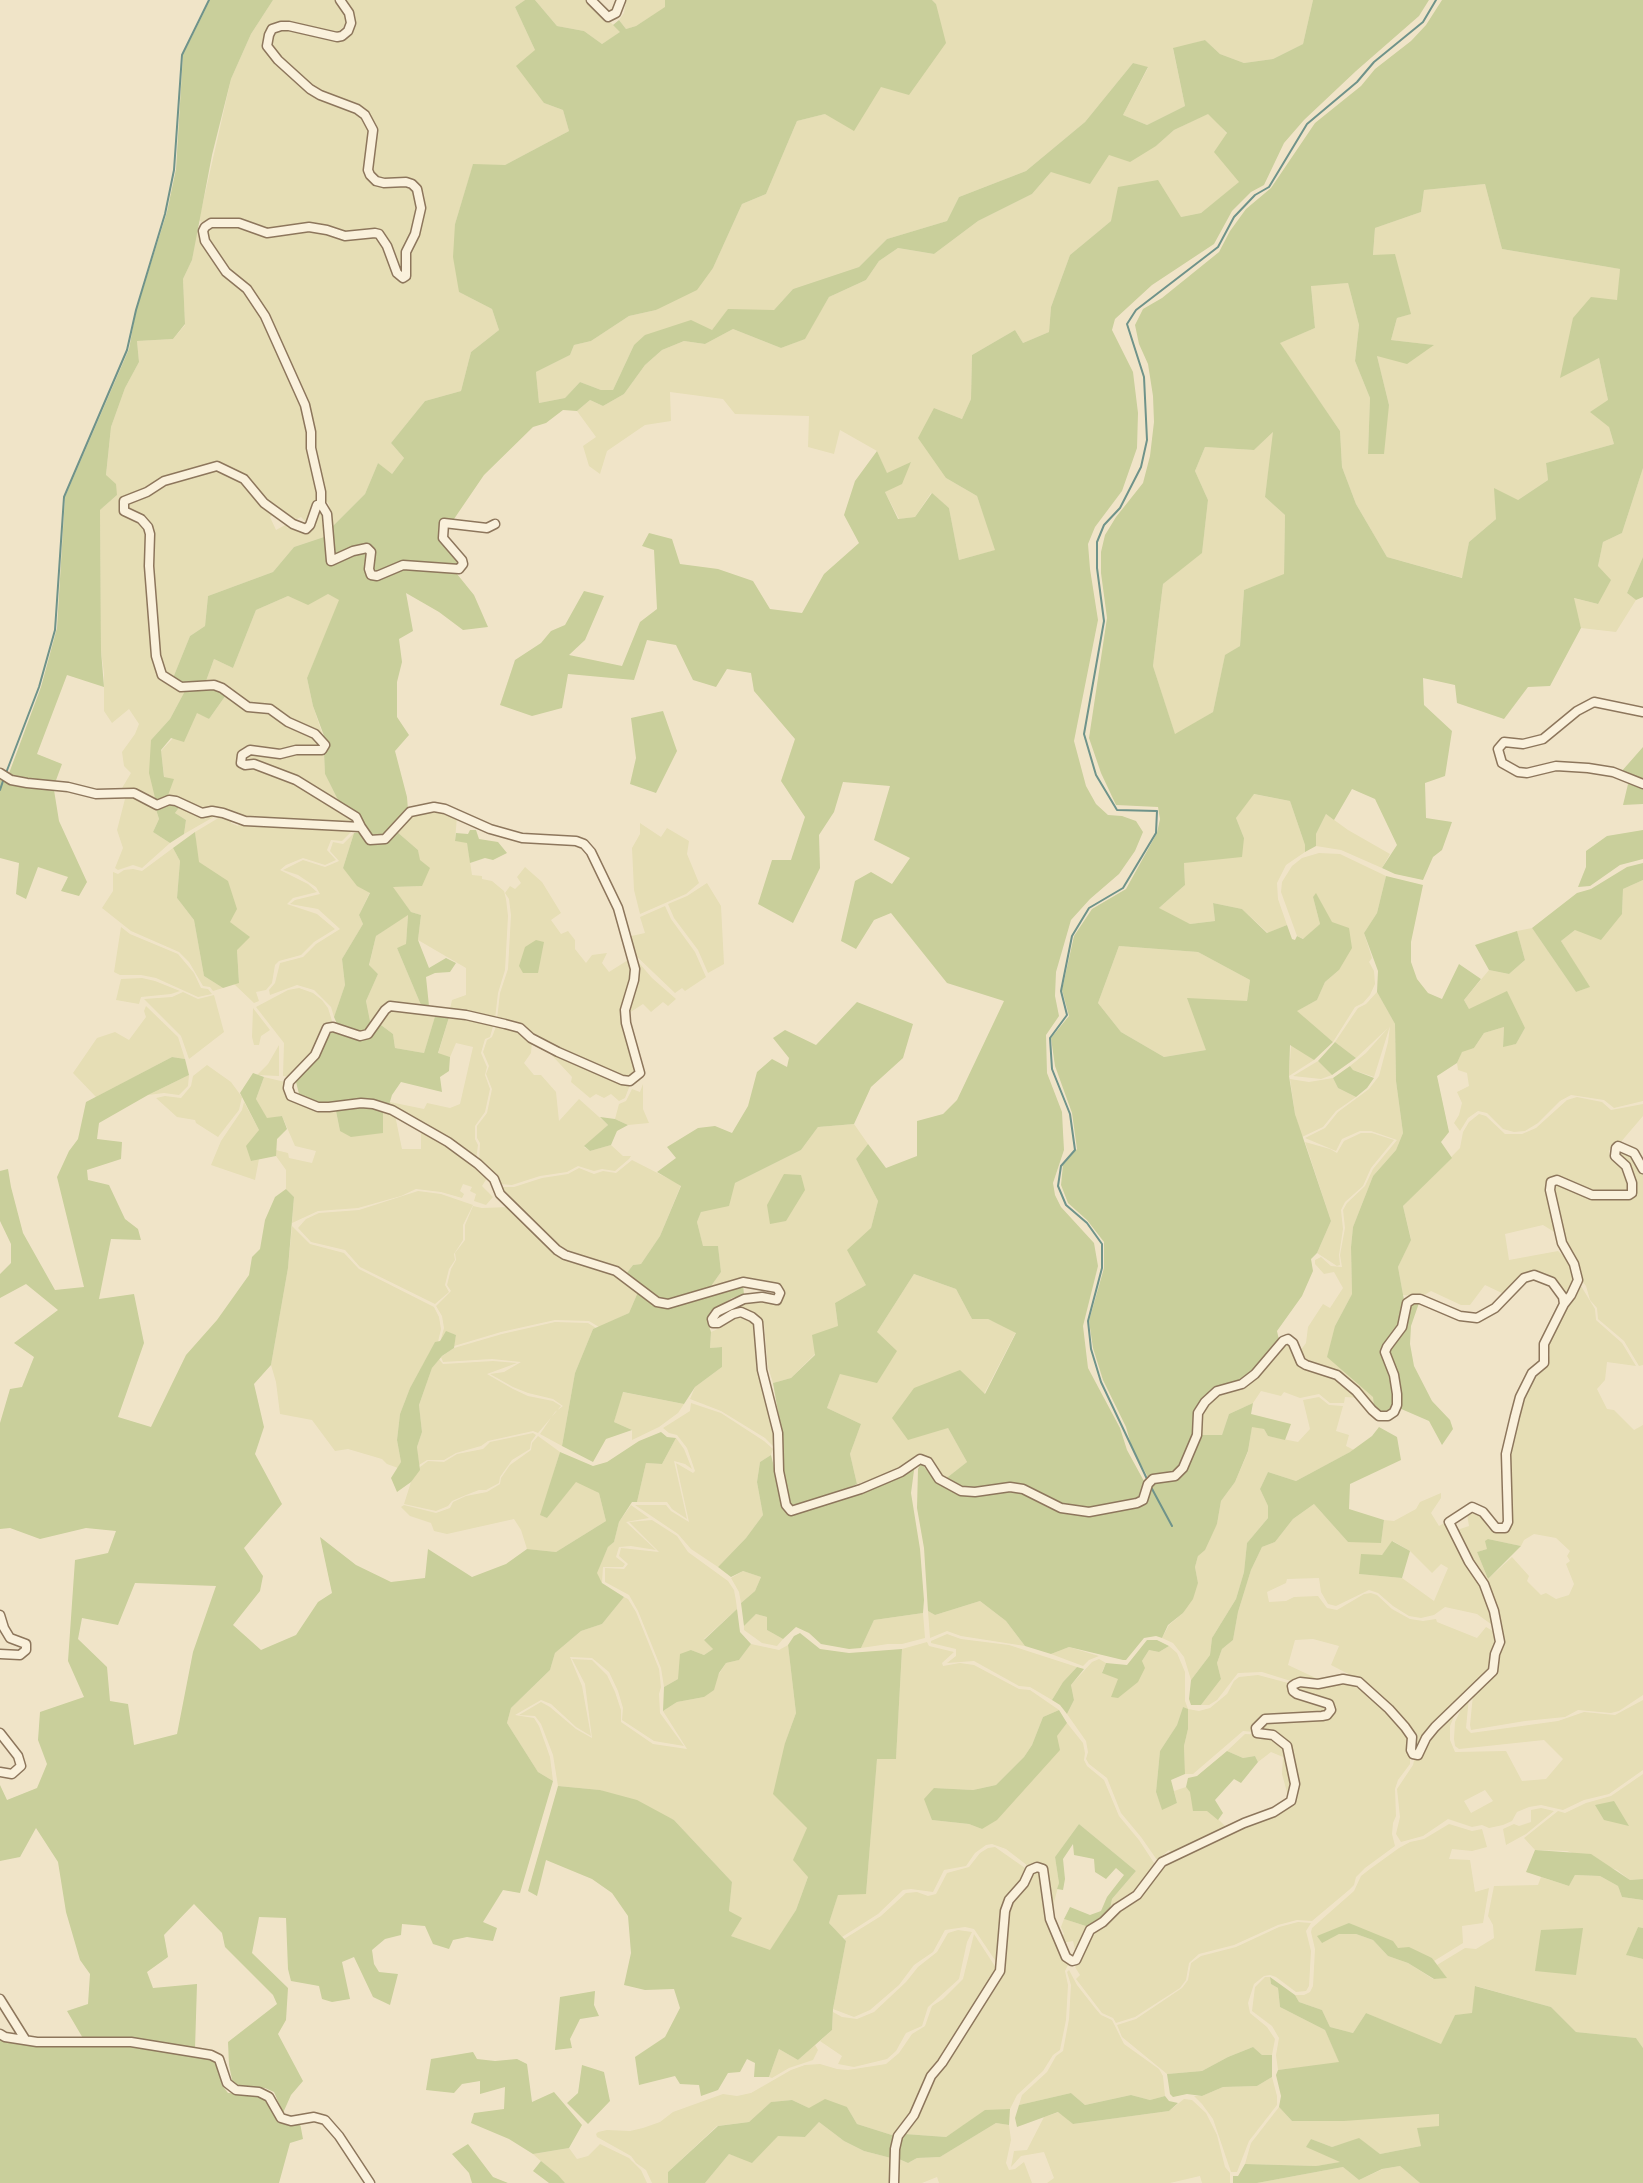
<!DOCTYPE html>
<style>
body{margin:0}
canvas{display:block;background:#f0e4c8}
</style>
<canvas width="1643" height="2183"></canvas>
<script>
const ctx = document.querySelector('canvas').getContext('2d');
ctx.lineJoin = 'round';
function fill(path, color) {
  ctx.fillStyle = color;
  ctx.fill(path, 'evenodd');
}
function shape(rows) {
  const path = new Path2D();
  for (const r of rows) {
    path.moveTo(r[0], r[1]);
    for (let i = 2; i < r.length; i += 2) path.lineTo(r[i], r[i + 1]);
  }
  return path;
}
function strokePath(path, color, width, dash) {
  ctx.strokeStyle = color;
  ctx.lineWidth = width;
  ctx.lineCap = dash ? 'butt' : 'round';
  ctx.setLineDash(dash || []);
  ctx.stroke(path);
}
fill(shape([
 [273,0,336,0,344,12,346,24,338,32,278,24,265,41,320,99,358,115,366,122,370,128,368,176,411,187,414,191,417,214,403,274,401,273,386,237,376,228,368,228,351,234,327,227,267,230,209,221,203,223,199,220,231,79,251,34],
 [342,0,525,0,515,7,535,50,544,103,563,110,569,131,505,165,473,165,455,224,459,292,492,309,499,330,471,352,461,391,425,401,391,443,404,458,391,475,378,463,365,494,332,527,329,504,324,499,313,446,313,429,271,321,252,289,234,276,226,266,207,234,207,229,210,228,237,225,257,233,306,230,376,235,402,280,408,254,423,221,426,209,424,193,417,184,376,178,370,168,370,119,310,86,270,47,273,32,285,27,339,38,351,30],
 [535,0,586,0,621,32,602,44,584,31,557,26],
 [626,0,665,0,666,7,636,26,626,29,619,20,624,13],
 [932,0,1313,0,1303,44,1273,59,1244,63,1220,54,1205,40,1173,49,1185,106,1147,125,1123,115,1148,68,1133,63,1085,122,1026,171,959,197,947,221,887,239,859,267,793,289,774,310,728,310,712,330,634,345,613,390,601,390,580,382,565,398,539,403,536,372,570,355,574,345,591,341,629,316,656,310,713,268,742,204,766,194,797,121,825,114,881,87,936,4],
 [1209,113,1227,134,1240,182,1201,213,1181,217,1111,221,1070,255,1051,307,1049,332,1023,343,1015,330,972,355,971,399,962,419,934,408,946,478,977,496,996,550,959,560,949,508,931,493,915,517,899,519,885,492,911,463,887,474,877,451,840,430,834,454,808,447,809,416,735,414,723,399,670,392,671,421,645,425,607,451,600,474,589,466,583,446,596,437,577,411,590,400,603,406,624,394,645,365,662,350,684,341,705,344,733,329,781,348,804,339,829,297,866,280,879,261,898,248,934,254,978,221,1032,194,1051,172,1109,155,1156,146,1174,130],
 [1485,184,1502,249,1620,269,1618,300,1560,377,1599,358,1608,400,1609,427,1614,444,1546,463,1548,480,1518,500,1469,542,1463,578,1387,557,1356,504,1342,467,1340,431,1279,343,1315,328,1311,285,1348,283,1359,325,1355,361,1370,398,1368,454,1389,405,1377,356,1433,345,1391,340,1397,318,1410,314,1373,256,1375,228,1421,212,1424,190],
 [197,230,204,243,254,301,304,407,318,493,317,501,307,523,301,517,295,520,279,511,255,489,214,464,160,479,121,502,120,510,138,520,147,533,154,662,156,674,170,685,186,689,170,719,151,740,156,802,135,790,122,788,131,773,124,766,122,752,135,734,139,724,129,709,112,723,104,711,104,673,101,651,100,510,117,495,106,476,111,427,125,388,139,362,137,341,173,339,185,325,183,279,192,260],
 [1274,431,1265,497,1285,515,1284,575,1244,590,1240,646,1225,656,1213,712,1175,735,1153,666,1163,584,1202,552,1208,500,1195,471,1205,447,1254,450],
 [1643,468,1643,557,1627,593,1636,600,1616,632,1581,628,1573,598,1598,604,1598,566,1603,542,1622,533],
 [215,469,239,479,274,514,270,517,276,530,287,524,307,531,316,512,322,507,325,521,324,537,294,547,273,572,208,596,205,626,190,636,173,678,167,675,161,665,153,594,153,534,128,510,126,505,157,486],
 [328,594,340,600,307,678,313,706,323,736,246,703,228,686,206,681,214,659,233,668,256,610,288,596,308,604],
 [226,695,267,711,289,727,318,740,322,748,239,755,238,764,285,778,357,823,246,819,199,809,183,800,167,798,161,751,197,712,209,719],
 [293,752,324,753,325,774,341,806,245,761,245,757,256,753],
 [1253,794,1290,801,1305,845,1305,852,1286,865,1277,883,1278,899,1287,925,1268,933,1242,909,1213,903,1215,921,1190,924,1158,909,1185,885,1184,863,1244,838,1236,818],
 [126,795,134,796,150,806,155,806,159,819,153,832,170,843,142,868,133,865,118,870,115,868,123,848,117,830],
 [181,805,217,815,184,834,186,820,175,813],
 [433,809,457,816,455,841,467,842,472,875,482,876,482,879,492,881,504,891,506,899,508,916,505,970,498,993,495,1019,450,1009,452,1000,466,995,466,968,418,940,421,915,411,912,392,887,422,886,418,850,396,831,412,813],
 [1326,814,1348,830,1390,854,1382,868,1341,850,1316,846,1316,834],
 [220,817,231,820,231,823,238,826,240,823,311,826,352,831,342,841,331,840,327,850,336,860,325,865,303,858,286,865,280,870,308,884,317,892,293,898,287,904,317,914,335,929,314,942,301,955,279,961,275,965,272,983,266,990,256,992,259,1001,254,1003,234,984,239,982,237,950,230,922,198,862,195,832],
 [640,823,661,837,667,828,689,841,687,854,699,883,686,894,640,914,634,890,632,848,640,834],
 [354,833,343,868,370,892,359,915,363,924,342,959,345,985,334,1017,331,1007,314,990,297,985,270,995,269,990,275,983,280,963,303,957,316,944,340,929,318,909,290,904,295,900,320,894,316,887,298,875,283,870,303,860,325,867,339,861,330,851,333,842,343,844],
 [173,848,180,861,177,898,194,920,204,976,223,988,213,991,210,987,203,986,189,962,179,952,131,931,102,908,113,891,113,872,118,874,124,870,133,869,142,871],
 [1319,853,1340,854,1386,876,1377,913,1364,933,1372,958,1369,962,1374,971,1375,984,1370,995,1363,1003,1355,1007,1333,1042,1296,1011,1317,1000,1325,982,1339,970,1332,923,1316,894,1313,897,1320,924,1304,939,1297,936,1281,892,1282,882,1292,866,1302,858],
 [525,867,542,882,561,913,551,920,561,934,568,931,575,940,575,949,586,963,592,955,607,953,602,963,609,972,628,960,632,969,632,980,623,1009,637,1072,635,1075,626,1078,574,1057,497,1019,500,993,508,969,511,915,509,899,505,893,510,886,515,889,521,883,517,877],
 [1643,880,1643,1101,1614,1108,1604,1100,1571,1095,1560,1101,1538,1123,1525,1131,1514,1132,1503,1129,1487,1113,1478,1111,1468,1118,1460,1131,1454,1123,1459,1115,1462,1103,1457,1092,1469,1086,1467,1073,1458,1070,1457,1063,1462,1051,1474,1048,1484,1033,1504,1027,1503,1046,1516,1044,1525,1028,1469,1009,1464,1000,1489,970,1509,974,1525,960,1517,931,1532,928,1576,992,1589,987,1561,941,1575,930,1622,914,1623,889],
 [707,883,721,906,724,964,708,973,698,950,674,918,668,904,687,896],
 [665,906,671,919,695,952,706,977,685,991,682,988,675,993,631,951,627,937,645,933,640,917],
 [408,914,406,945,397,948,421,1005,394,1003,371,1026,366,1001,378,974,369,966,376,936],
 [121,927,130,934,178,954,194,973,201,988,208,989,212,994,198,997,156,978,141,975,120,975,114,972],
 [1119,946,1198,952,1250,980,1247,1001,1206,1050,1164,1057,1121,1032,1098,1003],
 [634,957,652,978,676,999,668,1006,663,1002,651,1012,643,1004,629,1013],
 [142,978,155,981,180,991,171,994,141,997,139,1004,116,1000,121,979],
 [299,988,313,993,322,1000,328,1008,332,1021,312,1054,289,1077,283,1076,284,1043,256,1007,288,990],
 [183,992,198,999,214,995,224,1032,189,1059,181,1036,144,999,172,997],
 [1377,992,1395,1024,1396,1081,1403,1133,1396,1150,1373,1176,1353,1227,1351,1247,1352,1294,1335,1326,1373,1397,1374,1408,1363,1393,1306,1363,1300,1351,1306,1343,1308,1327,1323,1304,1330,1308,1343,1288,1334,1272,1324,1274,1315,1264,1315,1260,1321,1257,1331,1266,1342,1267,1340,1255,1345,1228,1343,1210,1347,1203,1365,1186,1373,1169,1397,1140,1371,1131,1360,1131,1342,1139,1336,1151,1305,1138,1325,1128,1338,1112,1369,1089,1379,1076,1388,1042,1390,1026,1374,1077,1353,1070,1350,1066,1366,1053,1388,1028,1356,1058,1335,1042,1358,1008,1366,1004],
 [146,1006,178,1037,185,1059,172,1057,96,1097,73,1073,97,1038,115,1032,129,1040,146,1017,144,1011],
 [253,1008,270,1030,261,1036,259,1045,254,1045,252,1037],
 [391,1008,436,1013,424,1053,395,1048,393,1034,377,1022],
 [450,1014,494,1023,490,1037,485,1039,481,1053,487,1067,485,1075,490,1089,485,1112,475,1126,475,1139,478,1145,476,1160,389,1105,390,1102,424,1109,427,1103,450,1108,460,1104,473,1047,456,1043,450,1057,438,1054],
 [497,1024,519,1030,532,1042,531,1053,524,1063,534,1075,541,1075,556,1092,559,1121,579,1099,608,1125,584,1147,590,1151,611,1145,623,1156,631,1156,629,1159,615,1171,602,1169,594,1171,578,1166,567,1172,540,1176,512,1185,499,1184,479,1163,480,1143,477,1138,477,1126,487,1113,492,1089,486,1074,489,1066,483,1052,487,1040,492,1037],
 [1291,1044,1314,1060,1289,1076],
 [279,1045,279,1076,257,1075,268,1064],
 [547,1050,630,1085,625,1098,619,1101,611,1094,604,1098,596,1094,590,1098,571,1082,572,1077],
 [1318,1061,1332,1075,1321,1079,1293,1076],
 [207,1065,231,1082,242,1097,239,1110,218,1137,196,1123,195,1120,177,1117,156,1098,165,1096,181,1098,191,1086,193,1076],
 [189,1075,188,1086,179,1095,164,1093,148,1095],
 [264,1077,285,1082,285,1094,292,1101,311,1109,336,1111,340,1131,383,1108,395,1115,402,1149,421,1149,421,1133,426,1132,460,1153,487,1178,482,1186,493,1197,486,1205,474,1201,476,1194,470,1191,472,1187,463,1184,460,1191,464,1194,462,1198,441,1192,416,1189,401,1196,358,1208,318,1211,292,1223,294,1197,286,1189,286,1170,276,1156,276,1150,288,1153,289,1158,312,1163,316,1151,295,1146,282,1116,267,1119,256,1099],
 [1333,1078,1338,1088,1356,1097,1336,1111,1323,1127,1302,1137,1295,1114,1290,1079,1309,1082],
 [643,1084,643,1109,649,1123,628,1125,615,1119,619,1104,626,1101,632,1089,640,1092],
 [1577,1097,1602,1102,1611,1110,1643,1104,1643,1116,1620,1143,1613,1144,1609,1151,1610,1156,1626,1171,1630,1191,1595,1193,1555,1178,1547,1190,1556,1233,1543,1225,1505,1234,1509,1260,1558,1251,1568,1260,1574,1271,1574,1282,1566,1299,1564,1293,1534,1274,1504,1294,1485,1285,1470,1305,1461,1305,1431,1291,1421,1297,1403,1295,1398,1267,1411,1239,1403,1206,1460,1148,1463,1132,1469,1122,1479,1114,1486,1116,1505,1134,1522,1134,1536,1128,1567,1100],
 [244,1102,259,1130,251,1161,259,1159,255,1180,211,1165,221,1141,242,1110],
 [854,1124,868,1144,856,1159,878,1201,871,1228,866,1285,835,1303,838,1326,815,1354,791,1378,773,1383,768,1367,764,1323,756,1314,748,1310,740,1309,719,1320,716,1320,716,1317,735,1303,754,1299,771,1303,782,1293,743,1280,709,1289,721,1272,718,1247,703,1247,697,1222,701,1212,735,1183,801,1150,818,1127],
 [1361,1133,1372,1133,1394,1140,1371,1168,1363,1186,1345,1202,1341,1210,1343,1229,1339,1255,1340,1265,1337,1266,1317,1253,1331,1221,1305,1142,1330,1149,1337,1153,1344,1141],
 [1618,1150,1627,1150,1643,1172,1643,1365,1639,1366,1624,1341,1598,1319,1597,1308,1590,1300,1586,1286,1581,1280,1578,1265,1567,1249,1553,1192,1554,1183,1556,1183,1574,1191,1633,1196,1636,1192,1636,1187,1619,1157],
 [632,1160,681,1185,660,1236,641,1264,633,1265,626,1274,616,1268,564,1252,502,1193,500,1187,514,1187,542,1178,568,1174,579,1168,594,1174,603,1171,616,1173],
 [418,1191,441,1194,473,1205,463,1225,463,1240,454,1254,455,1260,449,1269,445,1285,449,1292,435,1304,360,1267,345,1250,311,1242,298,1228,306,1219,319,1213,359,1210],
 [473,1206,482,1208,510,1207,551,1249,613,1272,638,1292,629,1313,599,1327,589,1321,555,1320,501,1332,454,1346,456,1335,446,1332,441,1339,444,1328,442,1316,436,1306,451,1291,447,1285,451,1269,456,1260,455,1253,465,1240,465,1225],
 [292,1226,310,1244,344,1253,359,1269,434,1307,439,1317,441,1329,438,1342,435,1343,410,1388,400,1414,397,1440,401,1462,398,1468,387,1464,382,1459,348,1449,335,1451,312,1420,280,1414,276,1382,271,1365,288,1268],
 [914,1274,956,1289,972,1319,988,1319,1016,1332,984,1394,948,1428,967,1462,944,1480,932,1461,921,1454,915,1456,898,1470,857,1484,850,1454,861,1424,827,1408,840,1374,877,1332],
 [1581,1286,1595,1309,1596,1320,1622,1343,1636,1366,1607,1362,1605,1380,1597,1389,1607,1409,1614,1410,1634,1430,1643,1425,1643,1695,1619,1711,1611,1713,1578,1710,1565,1717,1525,1721,1471,1730,1470,1725,1473,1695,1490,1679,1501,1633,1457,1530,1469,1526,1467,1514,1473,1510,1481,1514,1488,1528,1494,1531,1505,1532,1508,1462,1523,1396,1535,1374,1543,1371,1546,1367,1550,1355,1548,1342,1561,1315],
 [1534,1534,1556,1538,1570,1551,1567,1556,1570,1561,1566,1564,1574,1584,1569,1595,1556,1599,1546,1593,1541,1595,1527,1581,1529,1576,1512,1557,1488,1579,1477,1552,1487,1549,1488,1539,1521,1546,1524,1540],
 [735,1317,742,1317,755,1324,776,1434,776,1449,765,1438,721,1411,690,1399,695,1387,722,1367,721,1347,710,1348,711,1332,720,1328],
 [555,1322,588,1323,596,1328,593,1329,575,1373,562,1446,540,1434,555,1412,563,1406,553,1399,528,1393,513,1387,490,1374,504,1372,521,1362,492,1359,443,1362,441,1357,454,1348,502,1334],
 [1289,1344,1292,1345,1299,1363,1336,1378,1360,1398,1345,1397,1344,1403,1330,1403,1319,1394,1300,1398,1284,1392,1281,1396,1261,1391,1253,1403,1229,1414,1222,1435,1200,1435,1200,1413,1207,1402,1284,1345],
 [439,1359,443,1364,493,1361,517,1363,487,1374,513,1389,528,1396,553,1401,561,1406,538,1433,533,1431,488,1441,481,1446,456,1453,444,1460,427,1460,419,1465,417,1447,422,1432,419,1405,432,1368],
 [622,1392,684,1404,678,1413,659,1427,632,1440,632,1430,614,1422],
 [1319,1397,1329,1405,1343,1406,1336,1431,1349,1435,1346,1446,1354,1450,1296,1481,1268,1472,1260,1489,1268,1506,1268,1518,1247,1543,1244,1572,1236,1599,1212,1638,1210,1655,1191,1680,1184,1657,1173,1643,1162,1638,1169,1625,1183,1613,1198,1583,1195,1567,1198,1556,1217,1524,1221,1501,1235,1482,1248,1452,1252,1426,1264,1429,1268,1436,1298,1442,1310,1429,1303,1400],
 [691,1403,721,1413,764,1441,773,1449,771,1455,760,1462,757,1482,763,1515,746,1538,718,1567,691,1549,678,1534,635,1505,666,1505,671,1511,689,1522,676,1463,693,1473,695,1471,687,1448,677,1435,669,1433,663,1428,690,1411],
 [533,1433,536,1435,531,1442,530,1449,512,1460,500,1477,499,1483,486,1490,479,1490,466,1495,452,1501,448,1506,436,1511,404,1504,411,1482,420,1467,428,1461,444,1462,457,1454,483,1449,490,1442],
 [538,1436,560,1452,541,1515,547,1518,576,1481,599,1493,606,1521,556,1552,527,1549,521,1530,514,1519,447,1534,434,1531,431,1523,410,1516,401,1507,404,1505,436,1513,450,1508,453,1502,466,1496,487,1492,500,1484,501,1478,510,1465,531,1450,532,1443],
 [676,1438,684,1449,692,1469,685,1464,674,1461,687,1519,672,1509,667,1502,637,1502,646,1463,662,1464],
 [1441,1493,1441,1498,1431,1513,1439,1526,1446,1522,1479,1578,1495,1627,1477,1614,1445,1607,1434,1615,1421,1618,1409,1616,1393,1606,1378,1593,1369,1590,1336,1606,1328,1604,1321,1592,1319,1578,1287,1579,1286,1583,1267,1592,1269,1602,1286,1601,1294,1597,1318,1596,1327,1608,1337,1610,1364,1594,1371,1593,1377,1595,1392,1609,1410,1619,1423,1621,1436,1619,1437,1622,1477,1638,1486,1627,1498,1634,1491,1671,1419,1749,1416,1748,1415,1739,1358,1679,1331,1665,1339,1646,1313,1639,1295,1640,1288,1665,1320,1680,1294,1682,1262,1672,1238,1673,1217,1700,1209,1705,1201,1705,1221,1679,1217,1663,1222,1649,1233,1640,1238,1612,1251,1570,1262,1547,1275,1542,1293,1519,1314,1504,1348,1542,1381,1542,1384,1520,1394,1521,1416,1509,1420,1502],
 [1393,1541,1410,1551,1432,1573,1441,1564,1448,1568,1434,1601,1402,1578,1359,1574,1382,1555],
 [631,1505,649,1518,626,1522,656,1550,631,1546,619,1547,616,1557,625,1564,623,1567,603,1567,602,1583,596,1573,608,1547,614,1542,619,1522],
 [652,1520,677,1536,688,1552,728,1581,734,1590,736,1601,737,1609,704,1639,713,1649,704,1655,691,1650,678,1679,664,1687,661,1668,638,1611,629,1595,605,1582,605,1568,624,1569,628,1564,619,1556,621,1548,659,1552,629,1522],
 [743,1571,761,1577,755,1591,741,1603,739,1592,731,1578],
 [624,1597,628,1599,636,1612,659,1669,661,1687,659,1694,660,1713,684,1746,654,1741,622,1720,623,1708,618,1691,609,1672,592,1658,570,1657,582,1686,591,1736,576,1727,551,1704,541,1700,515,1715,534,1718,539,1726,550,1757,553,1781,538,1772,507,1723,511,1708,550,1670,555,1653,581,1631,602,1624],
 [980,1601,1006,1621,1025,1646,961,1636,947,1631,930,1638,928,1611,935,1615],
 [923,1613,925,1638,902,1644,888,1644,861,1648,874,1620],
 [756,1614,767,1617,767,1630,783,1639,777,1646,762,1643,744,1630,744,1626],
 [947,1634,961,1639,1009,1645,1077,1667,1063,1682,1052,1700,1030,1687,1019,1686,974,1661,947,1663,956,1656,956,1649,931,1643,931,1641],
 [927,1642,929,1646,954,1652,942,1663,943,1666,960,1663,974,1665,1019,1689,1030,1690,1059,1710,1043,1717,1032,1745,1024,1757,996,1785,973,1790,934,1788,932,1820,969,1824,982,1829,1067,1723,1083,1743,1085,1753,1084,1760,1087,1766,1104,1780,1119,1816,1139,1840,1156,1866,1142,1888,1110,1909,1112,1899,1136,1871,1079,1824,1055,1857,1059,1883,1051,1914,1044,1866,1034,1863,1028,1866,1006,1849,992,1844,986,1845,975,1853,966,1866,944,1870,933,1892,911,1889,903,1890,878,1914,842,1937,829,1923,838,1894,866,1893,877,1758,896,1758,902,1649],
 [751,1644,779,1650,788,1645,796,1713,785,1743,807,1829,808,1877,796,1910,770,1951,731,1936,729,1911,732,1882,674,1820,600,1790,558,1786,553,1755,541,1724,535,1716,519,1715,541,1702,550,1707,576,1729,592,1738,585,1684,572,1659,592,1660,607,1675,615,1692,621,1710,621,1722,653,1744,687,1749,663,1711,677,1702,704,1697,726,1663,739,1660],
 [1169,1646,1177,1653,1185,1672,1185,1701,1188,1709,1199,1711,1210,1708,1227,1694,1234,1681,1239,1677,1258,1675,1292,1684,1290,1686,1319,1702,1328,1709,1324,1713,1279,1714,1262,1718,1255,1723,1254,1732,1243,1731,1193,1774,1185,1774,1184,1746,1188,1729,1183,1707,1177,1725,1160,1751,1156,1792,1162,1809,1177,1803,1174,1791,1186,1787,1228,1829,1172,1854,1169,1850,1157,1860,1141,1837,1121,1813,1107,1778,1089,1764,1086,1759,1088,1752,1086,1741,1067,1714,1074,1700,1071,1685,1092,1662,1099,1659,1106,1663,1102,1672,1142,1661,1149,1650,1159,1652],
 [1069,1647,1099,1656,1089,1660,1083,1666,1051,1654],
 [1339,1683,1348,1684,1364,1691,1390,1714,1410,1739,1410,1764,1398,1780,1395,1789,1396,1816,1393,1823,1392,1834,1395,1846,1365,1868,1356,1877,1354,1885,1349,1890,1312,1921,1297,1920,1278,1925,1234,1945,1199,1954,1189,1963,1186,1980,1180,1988,1135,2017,1116,2023,1113,2018,1102,2013,1076,1979,1080,1975,1075,1967,1081,1960,1090,1934,1167,1862,1245,1824,1285,1810,1294,1799,1289,1745,1260,1731,1259,1728,1261,1724,1280,1719,1330,1718,1335,1711,1330,1703,1298,1692,1295,1686],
 [1469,1697,1466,1728,1471,1733,1558,1721,1584,1712,1615,1715,1643,1700,1643,1770,1609,1794,1584,1800,1563,1810,1541,1805,1529,1807,1517,1812,1512,1821,1503,1825,1489,1828,1482,1825,1472,1827,1448,1819,1423,1836,1401,1842,1396,1834,1400,1817,1397,1789,1413,1765,1415,1756,1457,1709,1450,1726,1450,1740,1455,1752,1506,1751,1522,1781,1546,1779,1563,1759,1544,1740,1459,1749,1455,1746,1454,1739,1455,1722,1465,1701],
 [1485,1790,1493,1801,1471,1813,1464,1801],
 [1245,1734,1265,1735,1286,1747,1292,1793,1288,1796,1282,1774,1283,1757,1271,1752,1258,1762,1255,1756,1243,1758,1227,1751],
 [1643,1774,1643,1879,1630,1880,1617,1870,1567,1851,1535,1850,1524,1838,1558,1811,1565,1813,1586,1803,1611,1796],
 [1541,1808,1554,1811,1526,1834,1506,1845,1503,1829,1514,1824,1519,1826,1531,1822,1531,1810],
 [1449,1824,1472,1831,1482,1829,1487,1847,1472,1851,1452,1849,1449,1859,1470,1860,1475,1892,1489,1888,1483,1923,1462,1926,1463,1943,1434,1961,1432,1958,1398,1948,1349,1923,1321,1942,1339,1934,1356,1934,1373,1940,1388,1956,1408,1963,1433,1979,1446,1977,1437,1965,1465,1948,1476,1949,1494,1938,1493,1925,1488,1916,1494,1886,1538,1885,1541,1877,1569,1886,1575,1875,1600,1876,1618,1886,1622,1897,1643,1900,1643,1928,1638,1927,1627,1955,1643,1959,1643,2048,1636,2038,1576,2032,1551,2007,1476,1986,1472,2014,1455,2015,1441,2045,1366,2013,1353,2033,1330,2027,1322,2010,1299,2002,1295,1995,1304,1995,1310,1992,1313,1986,1315,1949,1311,1932,1312,1928,1354,1891,1361,1876,1370,1869,1399,1848,1410,1842,1424,1839],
 [995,1847,1025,1868,1020,1884,1009,1896,999,1966,974,1929,965,1927,945,1930,933,1952,914,1965,899,1985,870,2010,854,2017,833,2009,846,1941,844,1939,881,1916,906,1893,917,1892,928,1896,936,1894,947,1873,969,1867,980,1853,988,1848],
 [1033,1871,1040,1871,1044,1902,1069,1963,1065,1971,1068,1985,1066,2020,1060,2050,1053,2055,1043,2071,1017,2095,1010,2109,985,2111,946,2137,905,2134,916,2117,933,2076,945,2063,1003,1971,1005,1925,1010,1903],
 [1064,1919,1089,1927,1075,1957,1071,1957,1075,1950,1073,1941,1062,1943,1061,1937,1064,1934,1061,1927],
 [1298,1922,1311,1923,1306,1931,1311,1951,1309,1986,1306,1991,1296,1992,1276,1977,1270,1975,1264,1976,1254,1984,1248,2003,1250,2013,1267,2027,1275,2039,1272,2055,1262,2055,1253,2047,1228,2057,1202,2071,1167,2074,1122,2037,1117,2025,1136,2019,1182,1988,1188,1980,1191,1963,1201,1956,1236,1947,1279,1927],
 [958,1930,972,1932,967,1942,959,1979,928,2007,922,2026,906,2033,896,2051,887,2059,854,2067,838,2064,842,2056,820,2041,832,2030,833,2012,842,2017,857,2019,874,2012,906,1982,918,1967,937,1952,948,1933],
 [974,1934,998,1971,915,2109,895,2136,857,2124,847,2107,809,2108,792,2100,771,2102,749,2122,717,2126,668,2172,668,2183,652,2183,646,2170,636,2163,631,2156,597,2137,596,2134,598,2132,607,2130,630,2131,643,2128,660,2122,673,2112,723,2094,737,2096,751,2093,791,2070,805,2065,820,2064,837,2069,848,2070,886,2064,899,2053,912,2034,925,2026,932,2006,943,1999,963,1979],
 [1069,1970,1077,1985,1095,2008,1101,2015,1112,2020,1124,2044,1159,2069,1163,2076,1165,2096,1150,2100,1131,2095,1085,2105,1071,2093,1019,2105,1022,2095,1047,2072,1056,2056,1063,2051,1069,2019,1071,1985,1067,1972],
 [1265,1977,1270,1977,1271,1984,1278,1988,1280,2007,1325,2030,1340,2063,1278,2070,1276,2055,1279,2038,1272,2026,1252,2011,1255,1987],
 [815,2045,818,2050,813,2060,789,2068,772,2078,769,2077,779,2049,798,2060],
 [1272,2077,1277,2096,1277,2105,1249,2141,1237,2172,1231,2172,1213,2119,1202,2104,1194,2096,1202,2096,1223,2087,1257,2086],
 [1184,2099,1192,2100,1206,2113,1217,2135,1225,2167,1230,2173,1230,2183,1202,2183,1200,2176,1170,2183,1047,2183,1054,2178,1044,2152,1021,2156,1011,2167,1014,2151,1027,2150,1044,2117,1059,2112,1073,2124,1169,2111],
 [1279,2107,1292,2121,1439,2114,1439,2127,1421,2146,1380,2154,1359,2139,1332,2147,1311,2139,1307,2147,1342,2162,1316,2166,1245,2164,1251,2143],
 [819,2122,844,2141,864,2151,891,2158,894,2171,892,2183,705,2183,729,2154,752,2162,778,2135,805,2137],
 [996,2123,1009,2125,1011,2140,1006,2163,1009,2170,1015,2169,1024,2162,1032,2183,939,2183,937,2177,922,2183,898,2183,899,2159,908,2163,917,2158,940,2157],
 [600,2144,629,2158,641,2170,647,2183,565,2183,533,2154,569,2148,577,2159,588,2156],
 [1400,2166,1420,2183,1257,2183,1343,2167,1359,2180,1383,2169]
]), '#e6deb5');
fill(shape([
 [210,0,273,0,251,34,231,79,212,155,192,260,183,279,185,324,173,339,137,341,139,362,125,388,111,427,106,475,116,484,117,495,100,510,101,651,104,687,67,675,37,754,62,764,55,783,8,776,41,687,57,628,65,497,129,349,136,311,167,212,176,169,183,55],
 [525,0,535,0,557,26,584,31,602,44,620,32,613,25,619,20,626,29,636,26,665,7,665,0,932,0,936,4,946,43,909,95,881,87,854,131,825,114,797,121,766,194,742,204,713,268,697,290,656,310,629,316,591,341,574,345,570,355,536,372,539,403,565,398,580,382,601,390,613,390,634,345,645,335,691,320,712,330,728,309,774,310,793,289,859,267,887,239,947,221,959,197,1026,171,1085,122,1133,63,1148,67,1123,115,1147,125,1185,106,1173,48,1205,40,1220,54,1244,63,1273,59,1303,44,1313,0,1429,0,1419,16,1356,71,1304,120,1284,143,1264,185,1251,192,1232,211,1214,244,1152,285,1115,319,1112,330,1133,372,1138,413,1137,448,1122,491,1095,527,1088,544,1090,569,1098,620,1074,741,1086,786,1096,804,1108,815,1122,816,1136,821,1143,832,1135,851,1119,874,1090,899,1071,920,1056,972,1055,996,1059,1016,1046,1035,1047,1073,1062,1112,1063,1132,1064,1150,1053,1183,1055,1195,1061,1207,1094,1243,1098,1266,1083,1326,1088,1368,1120,1428,1127,1450,1145,1483,1141,1497,1137,1500,1090,1510,1060,1505,1022,1486,960,1488,944,1480,967,1462,948,1428,908,1440,892,1418,914,1388,960,1370,985,1394,1016,1333,988,1319,972,1319,956,1289,914,1274,877,1332,897,1351,877,1383,840,1374,827,1408,861,1424,850,1454,857,1484,825,1498,791,1507,784,1478,781,1429,773,1383,791,1378,815,1355,812,1335,838,1326,835,1303,866,1285,847,1250,871,1228,878,1201,856,1159,868,1144,886,1168,917,1156,917,1121,943,1114,957,1100,1004,1001,947,983,891,913,874,920,856,949,841,941,855,881,871,872,892,884,910,858,874,840,890,786,843,782,834,812,819,835,820,868,793,923,758,904,772,860,791,860,805,817,781,781,795,739,754,691,751,673,727,669,716,687,693,680,676,645,647,640,634,680,568,674,562,708,532,716,500,705,515,660,541,643,551,631,565,625,584,591,604,596,585,640,569,655,622,666,640,622,657,609,654,550,642,546,649,533,672,539,680,564,718,569,753,581,770,609,802,613,824,574,859,543,844,515,855,481,877,451,887,473,911,462,902,484,885,492,898,519,915,517,932,493,949,508,959,560,995,550,977,496,946,478,918,438,934,408,962,419,971,399,972,355,1015,330,1023,343,1049,332,1051,307,1070,255,1111,221,1118,187,1158,180,1181,217,1201,213,1239,182,1214,152,1227,133,1208,114,1174,130,1156,146,1130,162,1109,155,1090,184,1051,172,1032,194,978,221,934,254,898,248,879,261,866,280,829,297,805,339,781,348,733,329,705,344,684,341,662,350,645,365,624,394,603,406,590,400,577,411,563,410,546,423,533,427,484,475,454,519,443,521,439,529,440,540,456,557,459,565,455,568,401,562,380,573,374,572,374,548,370,545,336,556,332,544,332,527,365,494,378,463,392,474,404,458,391,443,425,401,461,391,471,352,499,330,492,309,459,292,453,257,455,224,473,164,505,165,569,131,563,110,544,103,516,66,535,50,515,7],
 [1442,0,1643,0,1643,468,1622,533,1603,542,1598,566,1611,580,1598,604,1574,598,1581,628,1550,686,1528,687,1504,719,1457,703,1455,685,1423,678,1424,705,1452,731,1445,776,1425,783,1426,818,1452,822,1442,850,1433,857,1423,880,1395,874,1382,868,1397,845,1375,799,1352,789,1334,820,1326,814,1316,834,1316,846,1305,852,1305,845,1290,801,1254,794,1236,818,1244,838,1242,857,1184,863,1185,885,1159,908,1190,924,1215,921,1213,903,1242,909,1267,933,1287,925,1292,939,1295,940,1297,936,1303,939,1320,924,1313,897,1316,893,1332,922,1349,928,1352,948,1339,970,1325,982,1317,1000,1297,1011,1333,1042,1314,1060,1290,1045,1289,1076,1295,1114,1331,1221,1317,1253,1311,1259,1313,1271,1302,1296,1277,1331,1279,1340,1251,1374,1203,1402,1195,1434,1181,1467,1174,1474,1157,1474,1149,1479,1132,1448,1126,1427,1103,1380,1093,1348,1089,1321,1104,1268,1104,1242,1087,1220,1068,1203,1061,1185,1063,1165,1077,1149,1072,1113,1055,1066,1051,1038,1069,1016,1062,990,1074,936,1092,909,1126,889,1157,833,1160,819,1158,807,1116,805,1101,773,1089,738,1107,618,1101,573,1101,552,1105,535,1116,517,1143,483,1150,456,1154,422,1153,396,1148,364,1139,344,1135,325,1143,309,1162,298,1219,252,1230,231,1246,209,1271,188,1315,123,1361,86,1375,69,1411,41,1426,25],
 [1485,184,1502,249,1620,269,1617,300,1591,297,1573,318,1560,378,1599,358,1608,400,1590,412,1609,427,1614,444,1546,463,1548,480,1518,500,1494,488,1496,519,1469,542,1462,578,1387,557,1356,504,1342,467,1340,431,1280,343,1315,328,1311,286,1348,283,1359,325,1355,361,1370,398,1368,454,1384,454,1389,405,1377,356,1407,364,1434,345,1391,340,1397,318,1411,314,1395,254,1373,255,1375,228,1421,212,1424,190],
 [1273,432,1265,497,1285,515,1284,574,1244,590,1240,646,1225,655,1213,712,1175,734,1153,666,1163,584,1202,553,1208,500,1195,471,1205,447,1254,450],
 [1119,946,1198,952,1250,980,1247,1001,1187,998,1206,1050,1164,1057,1121,1032,1098,1003],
 [324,537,327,563,332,564,362,551,368,554,374,578,383,578,396,570,415,568,457,574,474,595,488,627,463,630,439,612,406,593,413,631,399,639,402,662,397,682,397,717,409,735,395,751,407,797,408,810,383,837,371,838,358,816,341,806,325,774,324,753,327,749,327,744,313,706,307,678,339,600,328,594,308,605,288,596,256,610,233,668,214,659,206,681,186,684,173,678,190,636,205,626,208,596,273,572,294,547],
 [1643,557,1643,597,1636,600,1627,593],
 [216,687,226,695,209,719,197,713,184,742,171,738,161,750,164,777,174,779,167,798,156,802,149,773,151,740,170,719,186,689],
 [663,711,677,751,656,793,630,784,636,758,631,718],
 [1643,747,1643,781,1621,772],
 [0,779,5,782,54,790,59,821,87,882,79,896,61,891,68,877,38,867,26,899,16,894,19,863,0,858],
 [1628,784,1643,786,1643,804,1623,805],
 [170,802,181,805,175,813,186,820,184,834,170,843,153,832,159,819,155,806],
 [470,830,476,830,479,839,498,842,507,853,493,860,485,858,470,863,467,843,455,841,456,833,468,834],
 [1643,830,1643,859,1620,865,1590,886,1578,887,1586,867,1586,851,1607,836],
 [396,831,418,850,420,860,430,868,422,886,393,887,411,912,421,915,418,940,429,968,446,958,456,963,450,972,435,973,426,977,429,1006,421,1005,397,948,406,944,408,915,376,936,369,965,378,974,366,1001,371,1026,365,1032,358,1033,338,1026,334,1017,345,985,342,959,363,924,359,915,370,893,357,886,343,868,354,833,360,832,372,842],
 [195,832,199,862,228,881,237,909,230,922,250,937,237,950,239,983,223,988,204,976,194,920,177,898,180,861,173,848],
 [1643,863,1643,880,1623,889,1622,914,1601,940,1575,930,1561,941,1590,987,1576,992,1532,928,1577,893,1591,889,1627,867],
 [1386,876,1423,885,1411,942,1411,962,1417,979,1428,993,1442,999,1459,964,1481,979,1464,1000,1469,1009,1507,991,1525,1028,1516,1044,1503,1047,1504,1027,1484,1033,1474,1048,1462,1052,1457,1063,1437,1076,1449,1132,1441,1142,1452,1158,1403,1206,1411,1240,1398,1267,1404,1300,1403,1312,1396,1330,1386,1342,1394,1387,1393,1406,1389,1411,1382,1412,1374,1408,1373,1397,1327,1357,1335,1326,1352,1294,1351,1247,1353,1227,1373,1176,1396,1150,1403,1133,1396,1081,1395,1024,1377,992,1378,971,1364,933,1377,913],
 [1517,931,1525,960,1509,974,1489,970,1475,945],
 [536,940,544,942,538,973,523,973,519,966,525,947],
 [857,1002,913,1024,903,1058,871,1087,854,1124,818,1127,801,1150,735,1183,729,1206,701,1212,697,1222,703,1246,718,1246,721,1272,709,1289,666,1301,650,1295,636,1280,626,1274,633,1265,641,1264,660,1236,681,1186,657,1172,676,1158,667,1147,698,1128,715,1126,732,1133,748,1106,757,1072,772,1059,787,1067,789,1058,773,1038,785,1030,816,1045],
 [436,1013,450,1014,438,1053,450,1057,449,1071,440,1077,442,1092,401,1082,392,1095,389,1105,317,1104,300,1098,295,1078,330,1030,336,1030,351,1037,359,1038,377,1022,393,1034,395,1048,424,1053],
 [1335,1042,1356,1058,1332,1075,1318,1061],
 [172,1057,185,1059,189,1075,148,1095,99,1123,97,1139,122,1142,121,1159,87,1170,88,1180,109,1185,125,1219,138,1229,141,1240,111,1239,99,1299,134,1294,144,1343,118,1417,151,1427,186,1355,217,1320,249,1275,252,1257,260,1249,265,1220,275,1197,286,1189,294,1197,288,1268,271,1365,254,1384,264,1427,255,1454,282,1504,244,1548,263,1576,260,1591,233,1625,261,1650,296,1635,318,1602,332,1593,320,1537,356,1565,391,1582,425,1578,428,1549,472,1577,506,1564,527,1549,556,1552,606,1521,599,1493,576,1482,547,1518,540,1515,560,1452,593,1466,607,1462,639,1441,661,1432,667,1437,676,1438,662,1464,646,1463,637,1502,632,1502,619,1522,614,1542,608,1547,597,1573,602,1583,624,1597,602,1624,581,1631,555,1653,550,1670,511,1708,507,1723,538,1772,553,1781,520,1893,503,1890,483,1922,497,1928,493,1941,467,1937,453,1940,449,1949,433,1944,425,1926,402,1924,401,1935,385,1939,372,1950,374,1964,379,1972,398,1974,390,2005,373,1997,354,1957,342,1962,350,1999,332,2002,322,1999,319,1986,291,1981,288,1969,286,1918,259,1917,252,1953,288,1988,286,2020,278,2034,303,2081,291,2095,283,2113,274,2092,265,2088,243,2087,233,2084,229,2065,228,2042,277,2004,273,1995,225,1947,222,1933,194,1904,164,1935,168,1957,147,1972,153,1988,197,1984,195,2049,84,2040,67,2011,88,2004,90,1974,80,1960,66,1912,58,1862,36,1828,20,1857,0,1861,0,1785,7,1800,37,1788,47,1764,38,1740,40,1712,84,1697,68,1661,75,1560,108,1553,116,1531,86,1528,40,1539,10,1528,0,1529,0,1423,10,1389,22,1387,34,1357,14,1343,58,1310,26,1284,0,1298,0,1274,11,1263,11,1244,0,1221,0,1171,8,1169,11,1187,23,1233,55,1290,84,1287,57,1177,69,1151,78,1139,86,1102],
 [135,1583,216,1586,193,1652,177,1734,134,1745,128,1704,110,1701,107,1667,78,1639,82,1618,118,1625],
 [1350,1066,1353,1070,1374,1078,1367,1088,1356,1097,1338,1088,1333,1078],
 [253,1073,264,1077,256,1099,267,1118,282,1116,287,1129,277,1139,276,1156,251,1161,246,1146,259,1130,240,1093],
 [355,1106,383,1108,383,1133,351,1137,340,1131,336,1111],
 [600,1117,615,1119,628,1125,617,1131,611,1145,590,1151,584,1146,608,1125],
 [784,1174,801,1175,805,1190,786,1221,770,1224,767,1205],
 [743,1284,744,1295,732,1298,710,1312,708,1323,711,1332,710,1348,722,1347,722,1367,695,1387,684,1404,623,1392,614,1422,632,1430,606,1439,593,1462,562,1446,575,1373,593,1329,629,1313,638,1292,655,1304,673,1307],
 [1419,1303,1411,1326,1410,1344,1414,1366,1432,1401,1450,1420,1453,1429,1442,1445,1429,1421,1399,1408,1400,1382,1388,1351,1410,1305],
 [446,1331,456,1335,454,1348,442,1356,432,1368,419,1405,422,1432,417,1447,420,1470,411,1482,397,1492,391,1478,401,1462,397,1440,400,1414,410,1388,435,1342,440,1341],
 [1253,1403,1251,1414,1291,1424,1285,1440,1268,1436,1264,1429,1252,1427,1248,1451,1235,1482,1221,1501,1217,1524,1205,1550,1198,1556,1195,1567,1198,1583,1193,1599,1183,1613,1168,1625,1162,1638,1156,1636,1144,1638,1126,1660,1123,1660,1069,1647,1051,1654,1025,1646,1006,1621,980,1601,935,1615,928,1611,924,1548,917,1508,918,1469,921,1463,937,1483,956,1494,1017,1491,1049,1508,1069,1514,1107,1514,1138,1507,1152,1485,1180,1477,1187,1468,1200,1435,1222,1435,1229,1414],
 [1379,1427,1397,1437,1401,1460,1350,1484,1349,1509,1384,1520,1381,1543,1348,1542,1314,1504,1293,1519,1275,1542,1262,1547,1251,1570,1238,1612,1233,1640,1222,1649,1217,1663,1221,1679,1201,1705,1191,1705,1189,1699,1191,1680,1210,1655,1212,1638,1236,1599,1244,1572,1247,1543,1268,1518,1268,1506,1260,1489,1268,1472,1296,1481,1350,1452,1372,1436],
 [771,1455,784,1507,789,1513,798,1513,915,1463,911,1493,920,1549,924,1600,923,1613,874,1620,861,1648,849,1649,821,1644,809,1633,796,1627,783,1639,767,1630,767,1617,756,1614,744,1626,741,1603,755,1591,761,1577,743,1571,731,1577,718,1567,746,1538,763,1515,757,1482,760,1462],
 [1488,1539,1521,1546,1488,1579,1477,1552,1487,1549,1485,1541],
 [1392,1541,1410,1551,1402,1578,1359,1574,1361,1554,1382,1555],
 [737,1609,740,1632,751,1644,739,1660,726,1663,719,1673,714,1690,704,1697,677,1702,663,1711,664,1687,678,1679,680,1654,691,1650,704,1655,713,1649,704,1640],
 [800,1633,820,1649,849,1653,902,1649,896,1759,877,1759,866,1894,838,1895,829,1923,846,1941,833,2009,832,2030,798,2060,779,2049,769,2077,754,2077,755,2063,747,2059,740,2072,728,2073,718,2090,701,2096,699,2085,680,2084,675,2076,639,2085,635,2057,665,2037,680,2008,674,1989,645,1990,624,1985,631,1953,628,1916,612,1893,592,1879,546,1860,537,1896,528,1891,558,1786,600,1790,637,1800,674,1820,732,1882,729,1911,742,1918,731,1936,770,1950,796,1910,808,1877,793,1860,807,1828,773,1794,785,1743,796,1713,788,1645,794,1636],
 [1147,1640,1157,1640,1169,1646,1159,1652,1149,1650,1142,1661,1145,1668,1138,1682,1118,1698,1111,1697,1118,1679,1102,1673,1106,1663,1127,1665],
 [1077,1667,1084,1669,1071,1685,1074,1700,1067,1714,1060,1705,1052,1700,1063,1682],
 [1183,1707,1188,1709,1188,1729,1184,1746,1185,1774,1171,1780,1177,1803,1162,1810,1156,1792,1160,1751,1177,1725],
 [1059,1710,1067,1723,1057,1736,1060,1750,997,1820,982,1829,969,1824,932,1820,924,1799,934,1788,973,1790,996,1785,1024,1757,1032,1745,1043,1717],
 [1227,1751,1243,1758,1255,1756,1258,1762,1241,1783,1234,1779,1215,1800,1223,1813,1218,1820,1207,1811,1193,1811,1190,1792,1186,1787,1188,1778,1197,1776],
 [1614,1801,1629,1826,1604,1820,1595,1805],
 [1079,1824,1136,1871,1112,1899,1110,1909,1102,1920,1089,1927,1064,1919,1070,1907,1090,1915,1101,1911,1107,1897,1124,1875,1116,1868,1106,1879,1095,1872,1094,1859,1074,1855,1073,1844,1063,1859,1065,1879,1063,1890,1057,1889,1059,1883,1055,1857],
 [1535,1850,1591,1854,1630,1880,1643,1879,1643,1900,1622,1897,1618,1886,1600,1876,1575,1875,1569,1886,1526,1872],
 [1349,1923,1393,1941,1398,1948,1409,1947,1432,1958,1447,1978,1434,1979,1408,1963,1388,1956,1373,1940,1356,1934,1339,1934,1322,1943,1317,1936],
 [1638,1927,1643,1928,1643,1959,1626,1955],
 [1583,1928,1576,1975,1535,1971,1541,1930],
 [1270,1977,1295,1995,1299,2002,1322,2010,1330,2027,1353,2033,1366,2013,1441,2044,1455,2015,1472,2013,1475,1986,1551,2007,1576,2032,1636,2038,1643,2048,1643,2183,1420,2183,1400,2166,1382,2169,1359,2180,1343,2167,1257,2183,1233,2183,1233,2176,1238,2176,1245,2164,1316,2166,1340,2162,1306,2147,1311,2139,1332,2147,1359,2138,1380,2154,1421,2146,1417,2128,1439,2126,1439,2114,1344,2121,1292,2121,1279,2107,1281,2096,1276,2075,1278,2070,1339,2062,1325,2030,1280,2007,1278,1988,1271,1984],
 [595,1991,594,2005,599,2016,580,2019,570,2039,572,2048,555,2050,560,1997],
 [0,2039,38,2045,130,2044,209,2058,216,2061,222,2085,228,2093,259,2094,267,2100,279,2122,300,2123,303,2139,290,2143,279,2183,0,2183],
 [1253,2047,1262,2055,1272,2055,1272,2077,1257,2086,1223,2087,1202,2096,1187,2094,1173,2097,1170,2094,1167,2074,1202,2071,1228,2057],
 [473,2052,477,2059,495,2061,517,2059,527,2064,532,2102,554,2092,582,2125,569,2148,533,2154,509,2139,471,2123,474,2113,504,2109,505,2087,480,2094,480,2081,462,2084,454,2093,426,2090,431,2059],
 [582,2065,604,2072,610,2101,588,2124,567,2103,578,2093],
 [1071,2093,1085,2105,1131,2095,1150,2100,1165,2096,1169,2101,1178,2103,1169,2111,1073,2124,1058,2112,1017,2127,1015,2118,1019,2105],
 [825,2099,847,2107,857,2124,895,2136,891,2158,864,2151,844,2141,819,2122,805,2137,778,2136,752,2163,729,2154,705,2183,668,2183,668,2172,718,2126,749,2122,771,2102,792,2100,809,2108],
 [1010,2109,1009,2125,996,2123,940,2157,917,2158,908,2163,899,2159,899,2146,905,2134,946,2137,985,2110],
 [468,2144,493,2177,508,2183,472,2183,469,2173,452,2154],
 [541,2161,558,2175,565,2183,549,2183,533,2171]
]), '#c9cf9b');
strokePath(shape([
 [6,773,39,687,55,630,64,497,127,350,136,310,165,214,174,170,182,55,209,0],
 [0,790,4,778],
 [1147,1479,1101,1382,1091,1349,1088,1321,1102,1268,1102,1244,1087,1223,1066,1205,1058,1186,1061,1166,1075,1150,1070,1114,1052,1069,1050,1038,1067,1015,1061,991,1072,936,1089,908,1123,888,1156,833,1157,811,1117,810,1096,775,1084,734,1104,621,1097,568,1097,542,1104,525,1120,508,1141,467,1147,440,1144,377,1127,324,1136,310,1218,247,1234,217,1255,195,1269,187,1307,124,1357,82,1374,62,1423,22,1436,0],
 [1151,1487,1172,1526]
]), '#6f938a', 2);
const minor = shape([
 [591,0,608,17,616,13,621,0],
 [321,504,321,492,311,448,311,432,305,405,265,316,247,289,226,272,205,241,203,231,205,227,211,223,239,223,267,233,309,227,327,230,345,236,375,233,379,234,387,246,397,273,403,278,406,276,406,252,415,234,421,208,417,189,412,184,406,182,384,183,376,181,370,175,368,170,373,130,365,115,357,109,320,95,310,89,278,60,267,46,269,35,272,29,281,26,289,26,337,37,342,36,348,31,351,23,349,13,340,0],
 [1643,712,1594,702,1577,711,1543,739,1523,744,1504,742,1498,749,1502,763,1518,772,1527,773,1556,766,1588,768,1613,772,1643,784],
 [0,773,11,780,27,783,68,787,96,794,134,793,157,805,169,800,176,801,202,813,212,811,223,813,245,821,361,827,356,817,296,780,254,764,245,765,241,763,242,755,250,750,280,754,296,750,322,750,325,745,315,734,288,722,270,709,248,707,222,688,214,685,181,687,162,675,156,656,149,566,150,534,148,527,141,519,124,511,124,501,147,492,164,481,217,466,244,479,264,503,293,524,306,529,310,525,317,505,321,504,327,514,331,561,353,551,367,548,371,552,369,569,371,575,377,576,403,565,459,569,463,564,462,560,443,538,444,523,487,528,495,524],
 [361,827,370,840,385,839,410,812,434,807,445,809,490,829,522,838,576,841,584,844,591,852,618,908,635,969,634,980,625,1010,626,1023,640,1073,630,1081,622,1080,558,1052,531,1038,520,1028,505,1024,466,1015,390,1006,385,1010,368,1034,360,1036,333,1027,327,1028,315,1055,289,1082,288,1088,291,1096,318,1107,329,1107,361,1103,373,1104,392,1110,448,1142,478,1164,494,1179,500,1194,557,1250,565,1255,616,1271,657,1302,668,1304,743,1282,777,1288,780,1293,777,1300,762,1297,744,1299,717,1312,712,1319,713,1323,718,1323,733,1314,741,1312,752,1317,758,1322,762,1370,778,1433,779,1471,786,1505,791,1511,861,1489,901,1472,920,1459,928,1462,939,1479,961,1491,975,1492,1010,1487,1023,1489,1061,1508,1089,1512,1137,1503,1143,1500,1148,1484,1153,1479,1175,1476,1183,1468,1197,1435,1198,1413,1205,1402,1217,1391,1242,1384,1255,1374,1283,1341,1288,1339,1293,1343,1301,1362,1306,1365,1337,1375,1356,1391,1372,1410,1379,1416,1388,1416,1394,1412,1397,1405,1397,1394,1394,1375,1385,1352,1387,1347,1402,1327,1407,1303,1413,1299,1420,1299,1460,1316,1477,1318,1495,1308,1524,1278,1534,1275,1552,1282,1563,1297,1564,1304,1544,1344,1544,1363,1532,1373,1520,1397,1515,1416,1506,1454,1508,1522,1505,1528,1496,1528,1483,1512,1472,1507,1449,1522,1469,1562,1484,1584,1494,1611,1500,1642,1495,1654,1493,1671,1435,1727,1426,1738,1418,1755,1413,1754,1411,1750,1412,1737,1405,1727,1389,1709,1359,1682,1343,1679,1318,1684,1300,1682,1295,1684,1292,1686,1293,1691,1297,1694,1329,1704,1331,1710,1327,1715,1322,1716,1265,1719,1256,1728,1257,1733,1273,1735,1287,1746,1295,1784,1291,1801,1274,1812,1244,1823,1162,1862,1137,1895,1117,1908,1103,1922,1090,1930,1076,1960,1072,1961,1066,1957,1050,1919,1043,1869,1037,1867,1030,1870,1024,1883,1009,1900,1005,1911,1000,1971,942,2063,931,2076,914,2115,898,2136,895,2149,894,2183],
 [1564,1304,1571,1295,1578,1280,1574,1264,1562,1243,1550,1190,1551,1182,1557,1180,1592,1195,1629,1195,1632,1193,1632,1183,1626,1166,1615,1156,1616,1148,1618,1146,1634,1153,1643,1169],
 [0,1615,4,1628,10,1638,26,1644,26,1650,20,1655,0,1654],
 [0,1733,18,1756,21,1766,12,1774,0,1772],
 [0,1999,25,2039],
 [0,2034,5,2037,37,2042,131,2042,211,2055,219,2059,227,2083,236,2090,259,2092,269,2097,281,2118,291,2121,314,2117,325,2120,339,2136,370,2183]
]);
strokePath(minor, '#8d765c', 11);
strokePath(minor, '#faf1dc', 8);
</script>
